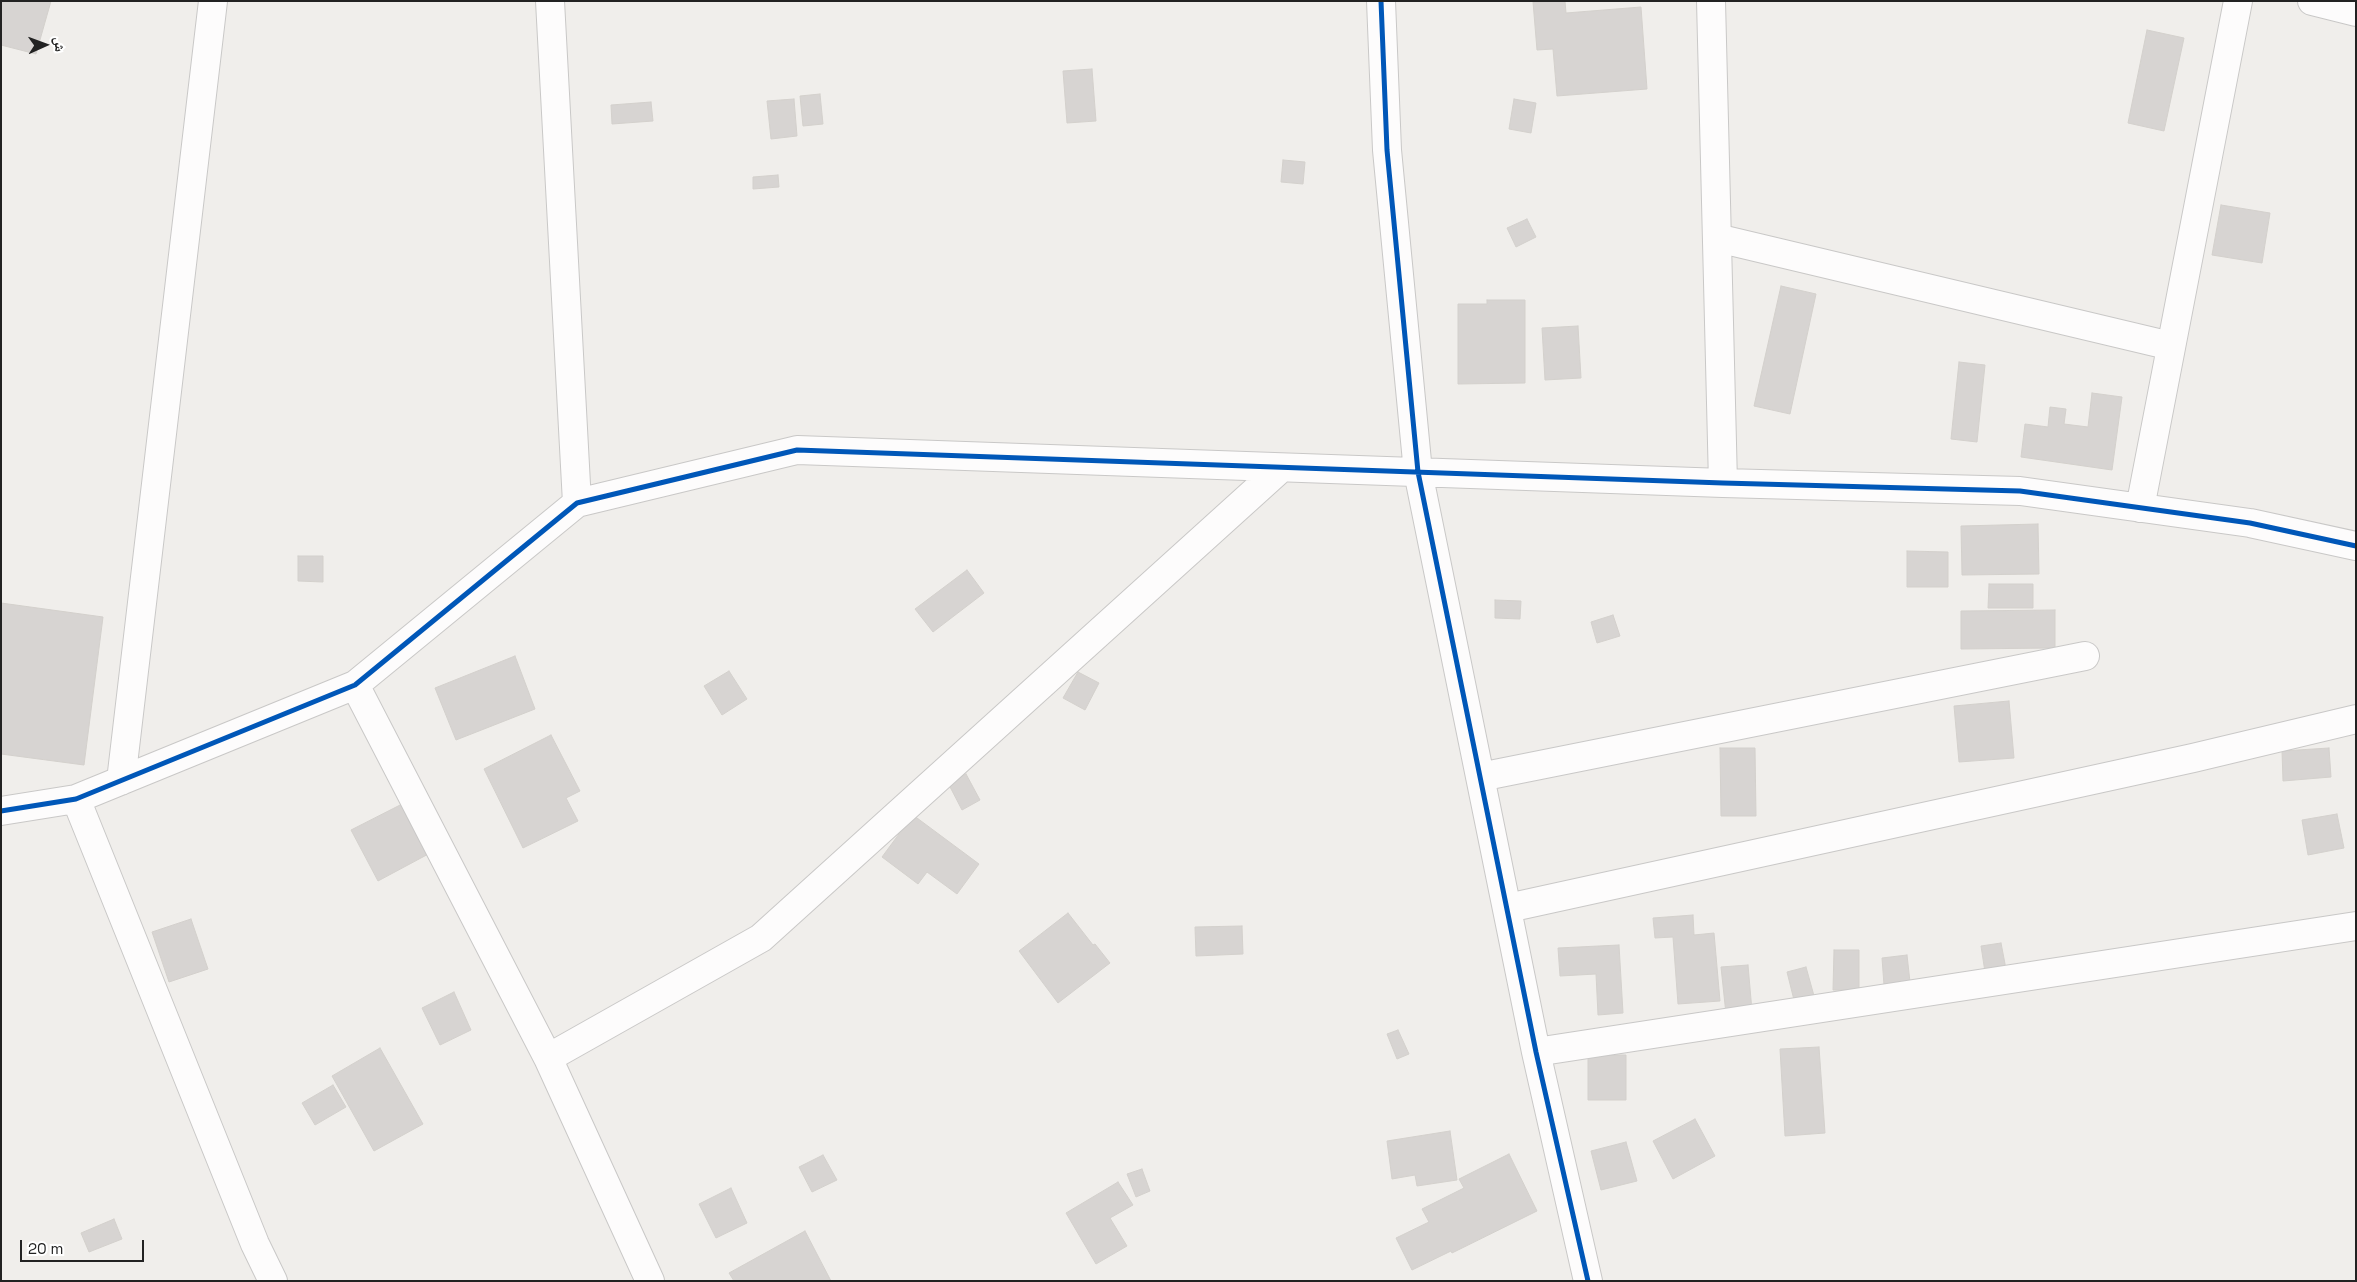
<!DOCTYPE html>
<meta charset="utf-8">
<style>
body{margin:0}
#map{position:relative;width:2357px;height:1282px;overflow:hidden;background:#f0eeeb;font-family:"Space Grotesk","Noto Naskh Arabic",sans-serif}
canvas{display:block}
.frame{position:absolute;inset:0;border:2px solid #222;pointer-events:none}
.north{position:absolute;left:20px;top:20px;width:50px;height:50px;-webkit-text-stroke:4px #fff;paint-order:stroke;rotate:88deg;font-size:14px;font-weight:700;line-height:20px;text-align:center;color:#222}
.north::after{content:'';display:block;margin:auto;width:18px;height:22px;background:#222;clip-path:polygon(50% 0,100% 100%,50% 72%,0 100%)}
.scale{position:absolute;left:20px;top:1240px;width:124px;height:22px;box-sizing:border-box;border:2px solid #222;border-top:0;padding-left:6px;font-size:15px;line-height:18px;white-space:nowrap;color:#222;-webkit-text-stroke:4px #fff;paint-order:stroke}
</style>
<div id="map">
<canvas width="2357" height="1282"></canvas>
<div class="frame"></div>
<div class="north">ش</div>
<div class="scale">20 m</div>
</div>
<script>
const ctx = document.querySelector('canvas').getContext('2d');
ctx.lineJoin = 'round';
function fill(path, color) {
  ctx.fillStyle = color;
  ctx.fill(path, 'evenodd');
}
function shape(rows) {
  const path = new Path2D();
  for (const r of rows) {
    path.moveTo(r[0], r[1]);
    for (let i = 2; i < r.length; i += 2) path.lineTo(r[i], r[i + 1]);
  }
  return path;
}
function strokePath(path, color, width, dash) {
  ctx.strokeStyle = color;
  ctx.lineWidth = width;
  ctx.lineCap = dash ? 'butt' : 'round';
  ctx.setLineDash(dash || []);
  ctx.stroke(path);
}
const building = shape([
 [1,1,51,1,36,54,1,45,1,1],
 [1565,1,1566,13,1641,7,1647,89,1557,96,1553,49,1537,50,1533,2,1565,1],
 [2147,30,2184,38,2164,131,2128,123,2147,30],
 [1092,69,1096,121,1067,123,1063,71,1092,69],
 [820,94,823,124,803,126,800,96,820,94],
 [794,99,797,136,771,139,767,101,794,99],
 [1514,99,1536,103,1531,133,1509,129,1514,99],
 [651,102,653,121,612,124,611,105,651,102],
 [1283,160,1305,162,1303,184,1281,182,1283,160],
 [778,175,779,187,753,189,753,177,778,175],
 [2221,205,2270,213,2262,263,2212,255,2221,205],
 [1527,219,1536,237,1516,247,1507,228,1527,219],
 [1781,286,1816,294,1790,414,1754,406,1781,286],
 [1487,300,1525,300,1525,383,1458,384,1458,304,1487,304,1487,300],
 [1578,326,1581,378,1545,380,1542,328,1578,326],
 [1959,362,1985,365,1977,442,1951,439,1959,362],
 [2092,393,2122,397,2112,470,2021,457,2025,424,2048,427,2050,407,2066,409,2064,424,2088,427,2092,393],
 [2038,524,2039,574,1962,575,1961,526,2038,524],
 [1907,551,1948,552,1948,587,1907,587,1907,551],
 [298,556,323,556,323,582,298,581,298,556],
 [967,570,984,593,933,632,915,609,967,570],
 [1989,584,2033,584,2033,608,1988,608,1989,584],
 [1495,600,1521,601,1520,619,1495,618,1495,600],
 [1,603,103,617,84,765,1,754,1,603],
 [2055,610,2055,648,1961,649,1961,611,2055,610],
 [1613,615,1620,636,1597,643,1591,622,1613,615],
 [515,656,535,709,456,740,435,688,515,656],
 [729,671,747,699,722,715,704,686,729,671],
 [1078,672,1099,683,1085,710,1063,698,1078,672],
 [2009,701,2014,758,1959,762,1954,706,2009,701],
 [551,735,580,791,566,798,578,821,523,848,484,769,551,735],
 [1720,748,1755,748,1756,816,1721,816,1720,748],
 [2329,748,2331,777,2283,781,2282,751,2329,748],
 [966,774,980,800,962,810,948,783,966,774],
 [408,801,434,851,378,881,351,830,408,801],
 [2337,814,2344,848,2308,855,2302,820,2337,814],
 [913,815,979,864,957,894,927,872,918,884,882,857,913,815],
 [1068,913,1093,945,1095,944,1110,963,1058,1003,1019,951,1068,913],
 [1693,915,1694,935,1714,933,1720,1001,1678,1004,1673,937,1655,938,1653,918,1693,915],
 [191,919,208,969,169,982,152,932,191,919],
 [1242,926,1243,954,1196,956,1195,927,1242,926],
 [2001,943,2006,969,1985,972,1981,946,2001,943],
 [1619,945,1623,1013,1598,1015,1596,974,1560,976,1558,948,1619,945],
 [1834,950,1859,950,1859,991,1833,990,1834,950],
 [1907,955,1910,982,1884,985,1882,958,1907,955],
 [1748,965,1752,1011,1726,1014,1721,967,1748,965],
 [1806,967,1816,1003,1796,1008,1787,972,1806,967],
 [454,992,471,1030,440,1045,422,1008,454,992],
 [1398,1030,1409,1054,1397,1059,1387,1034,1398,1030],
 [1819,1047,1825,1133,1785,1136,1780,1049,1819,1047],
 [380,1048,423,1124,374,1151,332,1076,380,1048],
 [1588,1055,1626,1055,1626,1100,1588,1100,1588,1055],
 [333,1085,346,1107,315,1125,302,1103,333,1085],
 [1695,1119,1715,1156,1673,1179,1653,1141,1695,1119],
 [1450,1131,1457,1180,1417,1186,1415,1175,1392,1179,1387,1141,1450,1131],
 [1626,1142,1637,1181,1601,1190,1591,1151,1626,1142],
 [1509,1154,1537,1211,1452,1253,1451,1251,1412,1270,1396,1238,1429,1222,1422,1209,1464,1188,1459,1179,1509,1154],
 [823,1155,837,1180,812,1192,799,1167,823,1155],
 [1142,1169,1150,1191,1136,1197,1127,1174,1142,1169],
 [1118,1182,1133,1205,1110,1218,1127,1246,1096,1264,1066,1213,1118,1182],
 [731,1188,747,1223,716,1238,699,1204,731,1188],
 [114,1219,122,1239,89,1252,81,1233,114,1219],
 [805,1231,831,1281,734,1281,729,1273,805,1231]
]);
fill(building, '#d7d4d2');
strokePath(building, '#d3d0cc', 1);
const minor = shape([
 [550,1,577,503],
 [1381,1,1387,150,1418,472,1536,1052,1588,1281],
 [1711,1,1723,483],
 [2312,1,2356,12],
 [1717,238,2171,346],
 [2140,508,2238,1],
 [355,685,548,1058,650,1281],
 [1480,777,2085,656],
 [121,781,213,1],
 [76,799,255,1244,273,1281],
 [1,811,76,799,355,685,577,503,797,450,1723,483,2020,491,2250,523,2356,546],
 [1508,908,2193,758,2356,719],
 [1536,1052,2356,926],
 [548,1058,761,938,1281,468]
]);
strokePath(minor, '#c9c8c7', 30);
strokePath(minor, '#fdfcfc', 28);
strokePath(shape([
 [1381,1,1387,150,1418,472,1536,1052,1588,1281],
 [1,811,76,799,355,685,577,503,797,450,1723,483,2020,491,2250,523,2356,546]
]), '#0057b8', 5);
</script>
